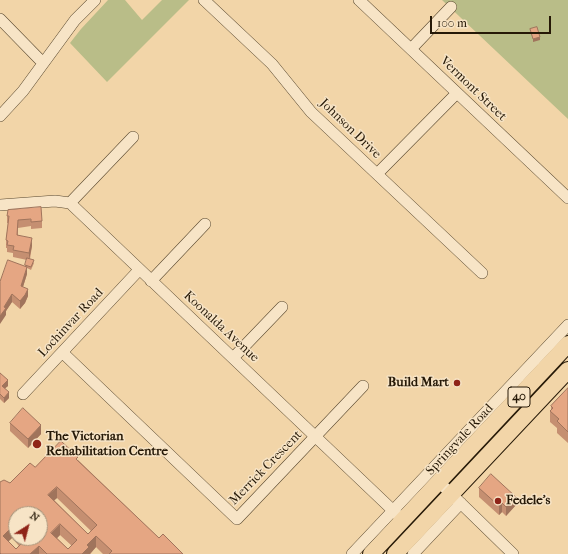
<!DOCTYPE html>
<style>
body{margin:0}
#map{position:relative;width:568px;height:554px;overflow:hidden;background:#f2d5a8;font-family:"IM FELL French Canon",serif}
canvas{display:block}
.north{position:absolute;left:8px;top:506px;width:40px;height:40px;box-sizing:border-box;background:#f7e4c6;border:1px solid #a3937a;border-radius:50%;rotate:36deg;font-size:11px;font-weight:700;line-height:16px;text-align:center;color:#261907}
.north::after{content:'';display:block;margin:auto;width:14px;height:18px;background:#8f2418;clip-path:polygon(50% 0,100% 100%,50% 72%,0 100%)}
.scale{position:absolute;left:430px;top:16px;width:121px;height:18px;box-sizing:border-box;border:2px solid #261907;border-top:0;padding-left:5px;font-size:12px;line-height:14px;white-space:nowrap;color:#261907;-webkit-text-stroke:3px #f7e4c6;paint-order:stroke}
</style>
<div id="map">
<canvas width="568" height="554"></canvas>
<div class="north">N</div>
<div class="scale">100 m</div>
</div>
<script>
const g = document.querySelector('canvas').getContext('2d');
g.lineJoin = 'round';
function paint(path, color) { g.fillStyle = color; g.fill(path, 'evenodd'); }
function trace(path, color, width, dash) { g.strokeStyle = color; g.lineWidth = width; g.lineCap = dash ? 'butt' : 'round'; g.setLineDash(dash || []); g.stroke(path); }
function write(font, color, halo, rows, align = 'center') {
  g.font = font + ' "IM FELL French Canon",serif'; g.lineWidth = 3; g.setLineDash([]); g.textBaseline = 'middle'; g.strokeStyle = halo; g.fillStyle = color; for (const [text, x, y, turn = 0] of rows) {
    g.save(); g.translate(x, y); g.rotate((+turn || 0) * Math.PI / 180); g.textAlign = isNaN(turn) ? turn : align; if (halo) g.strokeText(text, 0, 0); g.fillText(text, 0, 0); g.restore();
  }
}
paint(new Path2D(`
 M108,0H125L142,20L162,0H189L107,82L70,43L81,29Z
 M442,0H568V119Z`), '#b9bd88');
const minor = new Path2D(`
 M204,0L272,64L311,112L482,273
 M359,0L568,198
 M0,19L43,63
 M411,49L451,7
 M0,116L23,91L75,20L95,0
 M377,174L457,93
 M70,203L133,137
 M0,205L55,201L70,203L403,520
 M151,281L205,224
 M63,353L237,519L363,386
 M233,358L282,307
 M23,394L139,270
 M439,482L513,554
 M352,554L568,325
 M413,554L461,503`);
const highway = new Path2D(`
 M371,554L568,344
 M395,554L568,370`);
trace(minor, '#59482f', 12);
trace(highway, '#261907', 18);
trace(minor, '#f7e4c6', 11);
trace(highway, '#f2d5a8', 16);
paint(new Path2D(`
 M7,216L42,221V228L31,229V226L18,228V235L32,246L30,259L34,263L31,270L27,268V274L23,287L28,296L25,303L20,309L12,302L6,311V315L0,282L25,266L27,260L13,257V253L7,252V248H6V240L8,223H7Z
 M0,373L8,386L5,388L9,398L4,403L0,399Z
 M568,388V443L557,433V428L550,422V411L551,410V406Z
 M10,423L41,434L28,448L10,431Z
 M78,460L159,538L183,554H103L96,547L90,554H0V482L10,483L35,467ZM57,498L91,531L88,534L54,500ZM16,514L40,538H16ZM60,535L72,546L68,549L57,538ZM12,538L19,546L16,549L8,541Z
 M479,488L516,505L506,516L502,512L499,515L479,497Z`), '#c58f71');
paint(new Path2D(`
 M540,37V40L533,42V39Z
 M32,238V246L29,260V253Z
 M27,267V274L21,293V286Z
 M28,289V296L25,303L20,309V301Z
 M12,294V302L6,311V315L0,324V316L4,307Z
 M8,380V386L2,391V386Z
 M9,392V398L4,403V398Z
 M41,425V434L28,448V439Z
 M57,487V498L48,506V495Z
 M516,497V505L506,516V507Z
 M502,503V512L499,515V506Z
 M60,524V535L51,544V533Z
 M12,527V538L3,547V536Z
 M96,536V547L90,554H82L87,545Z
 M39,546V554H30Z`), '#a0745c');
const building = new Path2D(`
 M537,27L540,37L533,39L530,29Z
 M41,207L42,221L31,222V219L18,220L17,235L32,238L29,253L13,250L14,246L7,245L8,241L6,240L9,216H7L8,210Z
 M27,258L34,260L31,267L25,265Z
 M8,260L27,267L21,286L28,289L25,295L20,301L12,294L4,307L6,308L0,316V282Z
 M0,373L8,380L2,386L9,392L4,398L0,394Z
 M568,388V432L557,421L559,419L550,411L553,408L551,406Z
 M23,408L41,425L28,439L10,423Z
 M61,441L78,457L76,459L159,538L163,534L183,554H109L112,551L96,536L87,545L89,547L82,554H47L39,546L30,554H1L0,553V482L4,480L10,483L30,463L35,467ZM57,487L97,525L88,534L48,495ZM16,514H40V538H23L25,540L16,549L3,536L12,527L16,531ZM60,524L77,540L68,549L51,533Z
 M491,474L516,497L506,507L502,503L499,506L479,488Z`);
paint(building, '#e5a683');
trace(building, '#a0745c', 1);
for (const [x, y, r, color] of [
 [457,383,4,"#8f2418"],
 [37,444,5,"#8f2418"],
 [498,501,4,"#8f2418"]
]) { const dot = new Path2D(); dot.arc(x, y, r, 0, 2 * Math.PI); g.fillStyle = color; g.fill(dot); trace(dot, '#f7e4c6', 1.5); }
for (const [x, y, w] of [
 [519,397,22]
]) { const box = new Path2D(); box.roundRect(x - w / 2, y - 10, w, 20, 3); g.fillStyle = '#f7e4c6'; g.fill(box); trace(box, '#261907', 1); }
write('bold 12px', '#261907', null, [
 ["40",519,397]
]);
write('13px', '#261907', '#f7e4c6', [
 ["Vermont Street",473,89,44],
 ["Johnson Drive",350,129,44],
 ["Lochinvar Road",71,323,-47],
 ["Koonalda Avenue",221,327,43],
 ["Springvale Road",460,440,-47],
 ["Merrick Crescent",266,468,-46]
]);
write('bold 13px', '#261907', '#f7e4c6', [
 ["Build Mart",449,383,"right"],
 ["The Victorian",46,437],
 ["Rehabilitation Centre",46,452],
 ["Fedele's",506,501]
], 'left');
</script>
